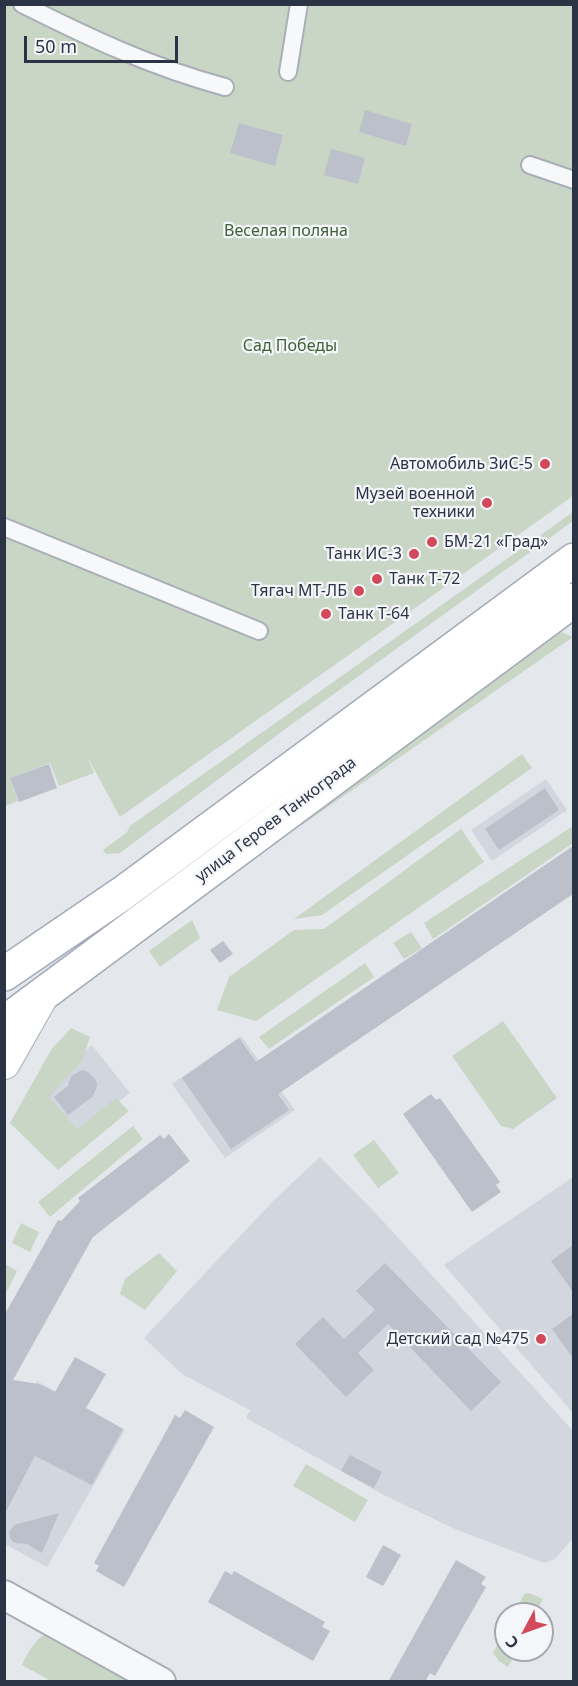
<!DOCTYPE html>
<meta charset="utf-8">
<style>
body{margin:0}
#map{position:relative;width:578px;height:1686px;overflow:hidden;background:#e4e7ec;font-family:"Noto Sans",sans-serif}
canvas{display:block}
.frame{position:absolute;inset:0;border:6px solid #2b3445;pointer-events:none}
.north{position:absolute;left:494px;top:1602px;width:60px;height:60px;box-sizing:border-box;background:#f4f6f9;border:2px solid #a4a8b1;border-radius:50%;rotate:229deg;font-size:16px;font-weight:700;line-height:24px;text-align:center;color:#2b3445}
.north::after{content:'';display:block;margin:auto;width:21px;height:27px;background:#d1495b;clip-path:polygon(50% 0,100% 100%,50% 72%,0 100%)}
.scale{position:absolute;left:24px;top:36px;width:154px;height:27px;box-sizing:border-box;border:3px solid #2b3445;border-top:0;padding-left:8px;font-size:18px;line-height:21px;white-space:nowrap;color:#2b3445;-webkit-text-stroke:4px #f4f6f9;paint-order:stroke}
</style>
<div id="map">
<canvas width="578" height="1686"></canvas>
<div class="frame"></div>
<div class="north">С</div>
<div class="scale">50 m</div>
</div>
<script>
const g = document.querySelector('canvas').getContext('2d');
g.lineJoin = 'round';
function paint(path, color) { g.fillStyle = color; g.fill(path, 'evenodd'); }
function trace(path, color, width, dash) { g.strokeStyle = color; g.lineWidth = width; g.lineCap = dash ? 'butt' : 'round'; g.setLineDash(dash || []); g.stroke(path); }
function write(font, color, halo, rows, align = 'center') {
  g.font = font + ' "Noto Sans",sans-serif'; g.lineWidth = 4.5; g.setLineDash([]); g.textBaseline = 'middle'; g.strokeStyle = halo; g.fillStyle = color; for (const [text, x, y, turn = 0] of rows) {
    g.save(); g.translate(x, y); g.rotate((+turn || 0) * Math.PI / 180); g.textAlign = isNaN(turn) ? turn : align; if (halo) g.strokeText(text, 0, 0); g.fillText(text, 0, 0); g.restore();
  }
}
paint(new Path2D(`
 M546,779L567,810L492,861L471,830Z
 M241,1036L295,1110L225,1158L172,1084Z
 M92,1045L130,1093L72,1139L37,1095Z
 M320,1157L382,1220L573,1431V1538L555,1559L544,1563L455,1529L382,1494L246,1418L250,1410L182,1374L144,1338L275,1199Z
 M573,1177V1413L444,1265Z
 M37,1381L125,1430L47,1567L5,1544L4,1393L25,1403Z`), '#d2d6de');
paint(new Path2D(`
 M5,5H573V496L120,817L88,758L94,773L59,786L50,763L10,778L18,801L5,806Z
 M573,512V521L284,730L120,853L106,854L103,850L127,832L130,826Z
 M561,632L573,637L302,825L299,824L545,642Z
 M522,754L532,768L322,915L294,919Z
 M573,826V843L433,939L424,923Z
 M461,829L484,862L256,1021L217,1010L229,977L294,930L324,929Z
 M192,920L200,938L160,967L149,951Z
 M411,932L422,948L404,959L393,943Z
 M365,963L374,977L269,1049L259,1037Z
 M503,1021L557,1098L513,1129L501,1126L452,1056Z
 M71,1028L90,1037L82,1061L49,1097L77,1129L116,1098L129,1111L58,1170L10,1123L51,1050Z
 M133,1126L143,1139L50,1217L38,1202Z
 M374,1140L399,1173L378,1188L353,1155Z
 M21,1223L39,1232L30,1252L12,1243Z
 M159,1253L177,1271L145,1310L120,1294L125,1279Z
 M5,1264L17,1271L5,1295Z
 M306,1464L368,1500L355,1522L293,1486Z
 M529,1593L543,1599L535,1614H514L524,1594Z
 M506,1629V1650H517L508,1667L499,1661L493,1653Z
 M44,1635H50L133,1681H51L22,1665C27,1654 33,1642 44,1635Z`), '#c9d6c5');
paint(new Path2D(`
 M365,110L412,124L406,146L359,132Z
 M239,123L283,135L275,166L230,153Z
 M331,149L365,158L358,184L324,175Z
 M49,764L57,788L19,802L10,778Z
 M545,788L559,810L499,850L485,829Z
 M573,846V894L278,1094L289,1110L231,1149L182,1078L239,1038L256,1062Z
 M223,941L233,954L220,963L210,950Z
 M82,1070L88,1072L95,1079L97,1084L96,1090L92,1097L68,1115L54,1097L68,1086L71,1076Z
 M431,1094L436,1100L440,1098L500,1182L496,1185L501,1192L472,1212L403,1114Z
 M169,1134L190,1161L93,1237L13,1380L39,1384L55,1392L75,1357L106,1374L86,1408L123,1429L92,1485L35,1456L4,1515L5,1314L58,1220L61,1221L80,1201L78,1198L160,1135L164,1139Z
 M573,1245V1292L551,1261Z
 M385,1263L501,1382L471,1411L388,1324L358,1353L374,1370L346,1397L295,1344L323,1317L344,1339L375,1310L356,1291Z
 M573,1314V1358L552,1329Z
 M185,1410L214,1427L124,1587L96,1571L99,1566L94,1563L175,1415L180,1418Z
 M350,1455L382,1472L374,1488L341,1471Z
 M59,1513L42,1553L27,1544L14,1543L10,1538L9,1532L14,1525Z
 M383,1545L401,1555L383,1586L366,1577Z
 M456,1560L486,1577L481,1584L486,1587L435,1676L430,1673L425,1682H388Z
 M225,1571L232,1575L234,1571L325,1622L322,1627L330,1631L313,1661L208,1602Z`), '#bbc0ca');
const pedestrian = new Path2D(`
 M22,4C90,38 151,67 225,87
 M288,72L299,4
 M530,165L574,180
 M4,527L259,631`);
const tertiary = new Path2D(`
 M4,1595L161,1682`);
const secondary = new Path2D(`
 M4,1063L42,996`);
const primary = new Path2D(`
 M4,974L123,893L574,560
 M4,1023L574,600`);
trace(pedestrian, '#a9aeb7', 20);
trace(tertiary, '#a9aeb7', 32);
trace(secondary, '#a9aeb7', 34);
trace(primary, '#a3abb8', 36);
trace(pedestrian, '#f7f8fa', 16);
trace(tertiary, '#f7f8fa', 28);
trace(secondary, '#fff', 32);
trace(primary, '#fff', 33);
for (const [x, y, r, color] of [
 [545,464,6,"#d1495b"],
 [487,503,6,"#d1495b"],
 [432,542,6,"#d1495b"],
 [414,554,6,"#d1495b"],
 [377,579,6,"#d1495b"],
 [359,591,6,"#d1495b"],
 [326,614,6,"#d1495b"],
 [541,1339,6,"#d1495b"]
]) { const dot = new Path2D(); dot.arc(x, y, r, 0, 2 * Math.PI); g.fillStyle = color; g.fill(dot); trace(dot, '#f4f6f9', 2); }
write('16px', '#3f6138', '#f4f6f9', [
 ["Веселая поляна",286,231],
 ["Сад Победы",290,346]
]);
write('16px', '#2b3445', '#f4f6f9', [
 ["Автомобиль ЗиС-5",533,464],
 ["Музей военной",475,494],
 ["техники",475,512],
 ["БМ-21 «Град»",444,542,"left"],
 ["Танк ИС-3",402,554],
 ["Танк Т-72",389,579,"left"],
 ["Тягач МТ-ЛБ",347,591],
 ["Танк Т-64",338,614,"left"],
 ["Детский сад №475",529,1339]
], 'right');
write('16px', '#2b3445', '#f4f6f9', [
 ["улица Героев Танкограда",276,820,-37]
]);
</script>
